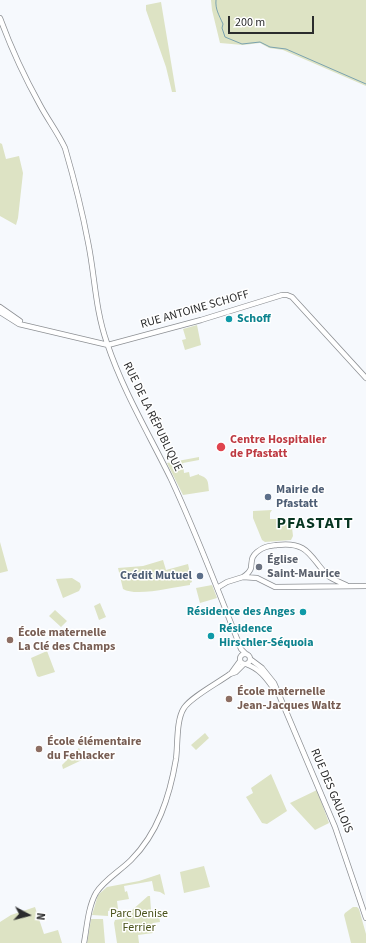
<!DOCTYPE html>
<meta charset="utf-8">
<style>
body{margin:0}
#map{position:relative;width:366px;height:943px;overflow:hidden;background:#f6f9fd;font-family:"Source Sans 3",sans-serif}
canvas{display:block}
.north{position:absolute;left:8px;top:895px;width:40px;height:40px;-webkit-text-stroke:3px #fff;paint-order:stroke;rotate:97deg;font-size:11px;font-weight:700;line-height:16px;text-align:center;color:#2b2c2d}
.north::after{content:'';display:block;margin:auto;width:14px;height:18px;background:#2b2c2d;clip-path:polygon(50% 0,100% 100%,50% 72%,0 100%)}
.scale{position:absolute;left:228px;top:16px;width:86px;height:18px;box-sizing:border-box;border:2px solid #2b2c2d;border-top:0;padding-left:5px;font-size:12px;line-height:14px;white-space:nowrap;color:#2b2c2d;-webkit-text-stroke:3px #fff;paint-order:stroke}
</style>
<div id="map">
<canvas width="366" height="943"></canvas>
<div class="north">N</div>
<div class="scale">200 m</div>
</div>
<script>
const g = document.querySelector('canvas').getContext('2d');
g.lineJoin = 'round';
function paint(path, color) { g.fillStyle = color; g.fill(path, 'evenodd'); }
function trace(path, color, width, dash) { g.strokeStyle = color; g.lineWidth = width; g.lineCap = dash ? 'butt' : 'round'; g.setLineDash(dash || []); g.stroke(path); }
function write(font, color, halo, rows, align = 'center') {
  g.font = font + ' "Source Sans 3",sans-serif'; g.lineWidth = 3; g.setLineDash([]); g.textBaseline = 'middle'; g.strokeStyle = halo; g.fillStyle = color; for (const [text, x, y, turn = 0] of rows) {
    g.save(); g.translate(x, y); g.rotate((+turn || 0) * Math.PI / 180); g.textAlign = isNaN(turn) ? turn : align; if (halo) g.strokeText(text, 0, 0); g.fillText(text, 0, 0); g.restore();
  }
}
paint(new Path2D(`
 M211,0H366V86L283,50L269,48L260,43L243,45L220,43L212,10Z
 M161,2L176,92H172L166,67L146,10V5Z
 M0,143L2,144L6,159L19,156L23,173L18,218L16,225L0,216Z
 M197,325L201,345L185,350L182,340L186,339L183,329Z
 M199,457V460L183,463L184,473L189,472L190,477L199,474V475C209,478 208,482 209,491L183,495L167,463Z
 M272,510L270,513V519H291L293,536L291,540L265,542L262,540L253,518V511Z
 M0,542L8,571L0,573Z
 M163,560L166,570L188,564L192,582L190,583V585C174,587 136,597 123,589L118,568L143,566Z
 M72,578L80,583L81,587L79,591L63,598L56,579Z
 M212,585L217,598L200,603L196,588Z
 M100,603L106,617L99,620L94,606Z
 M55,610L67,621L61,627L49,616Z
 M47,651L55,672L39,677L37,676L31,658Z
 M205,733L209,738L196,750L191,745Z
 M79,748L84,759L63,769L62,765Z
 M271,774L287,811L267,824L262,823L246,797L253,793L251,788Z
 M317,790L329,823L315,830L290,803Z
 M204,866L210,887L184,893L180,872Z
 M160,874L165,895L160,892L154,891L152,881L124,886L125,892L127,891L129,899L117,901L118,909L108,911V916L92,915L98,895L107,887L139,881Z
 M148,896H150L151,910H158L160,922L153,923V933L138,935L139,943H117L114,923L115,920L122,919Z
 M35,907L44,934L58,930L62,943H0V922L11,915Z
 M353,907H357L359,909L366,934V943H351L344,915L345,913Z
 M91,919H103L105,943H87Z`), '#dde3c4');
trace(new Path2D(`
 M216,0C215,9 219,15 223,24L222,28L225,37L242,44L260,42L270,47L286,49L366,84`), '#7aa2af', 1);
const secondary = new Path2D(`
 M0,18C11,48 25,78 40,105C48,120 58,133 65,148C74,179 82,210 88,242C95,276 95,309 107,343C123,391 149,434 171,479C197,535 219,592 241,649L246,654
 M0,307L20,321
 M0,312L19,324L108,345L201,320L282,295H287L292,297L366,378
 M243,577C246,575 250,572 251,568C252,560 251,557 257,552C264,546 270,546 277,545C308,541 310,557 327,575C333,580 340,582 346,585
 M217,588L227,582L243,577L257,578L275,587L366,586
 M240 659a5 5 0 1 1 10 0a5 5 0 1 1-10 0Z
 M250,659L262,668L274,683L335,827L366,918
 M246,664C260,669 266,678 274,689
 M232,672L240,661
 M84,943C87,927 88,907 96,893C104,880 120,871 131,860C144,847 154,831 161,814C168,797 173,777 176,759C178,744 176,720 184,708C191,697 218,683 230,674L236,672L244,664`);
trace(secondary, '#8d9094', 6);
trace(secondary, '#fff', 4.5);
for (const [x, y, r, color] of [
 [229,319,4,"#0f9aa8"],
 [221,447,5,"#e0444e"],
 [268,497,4,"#5c6f8a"],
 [259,567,4,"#6b7280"],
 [200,576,4,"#5c6f8a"],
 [303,612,4,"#0f9aa8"],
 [211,636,4,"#0f9aa8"],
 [10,640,4,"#8d6e63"],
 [229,699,4,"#8d6e63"],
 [39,749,4,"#8d6e63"]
]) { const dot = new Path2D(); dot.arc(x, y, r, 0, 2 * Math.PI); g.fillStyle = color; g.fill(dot); trace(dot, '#fff', 1.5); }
write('12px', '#2b2c2d', '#fff', [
 ["RUE ANTOINE SCHOFF",195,310,-16],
 ["RUE DE LA RÉPUBLIQUE",152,417,64],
 ["RUE DES GAULOIS",331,791,67]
]);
write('bold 12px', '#0d838f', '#fff', [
 ["Schoff",237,319],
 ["Résidence des Anges",295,612,"right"],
 ["Résidence",219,629],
 ["Hirschler-Séquoia",219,643]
], 'left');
write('bold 12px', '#be3a42', '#fff', [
 ["Centre Hospitalier",230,440],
 ["de Pfastatt",230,454]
], 'left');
write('bold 12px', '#4e5e75', '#fff', [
 ["Mairie de",276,490],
 ["Pfastatt",276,504],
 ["Crédit Mutuel",192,576,"right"]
], 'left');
write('bold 12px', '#5b616d', '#fff', [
 ["Église",267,560],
 ["Saint-Maurice",267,574]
], 'left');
write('bold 12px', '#785e54', '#fff', [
 ["École maternelle",18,633],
 ["La Clé des Champs",18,647],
 ["École maternelle",237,692],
 ["Jean-Jacques Waltz",237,706],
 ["École élémentaire",47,742],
 ["du Fehlacker",47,756]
], 'left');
write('12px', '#4a521b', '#fff', [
 ["Parc Denise",139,914],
 ["Ferrier",139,928]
]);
g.letterSpacing = '1px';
write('bold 16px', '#083622', '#fff', [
 ["PFASTATT",315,524]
]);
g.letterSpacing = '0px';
</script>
